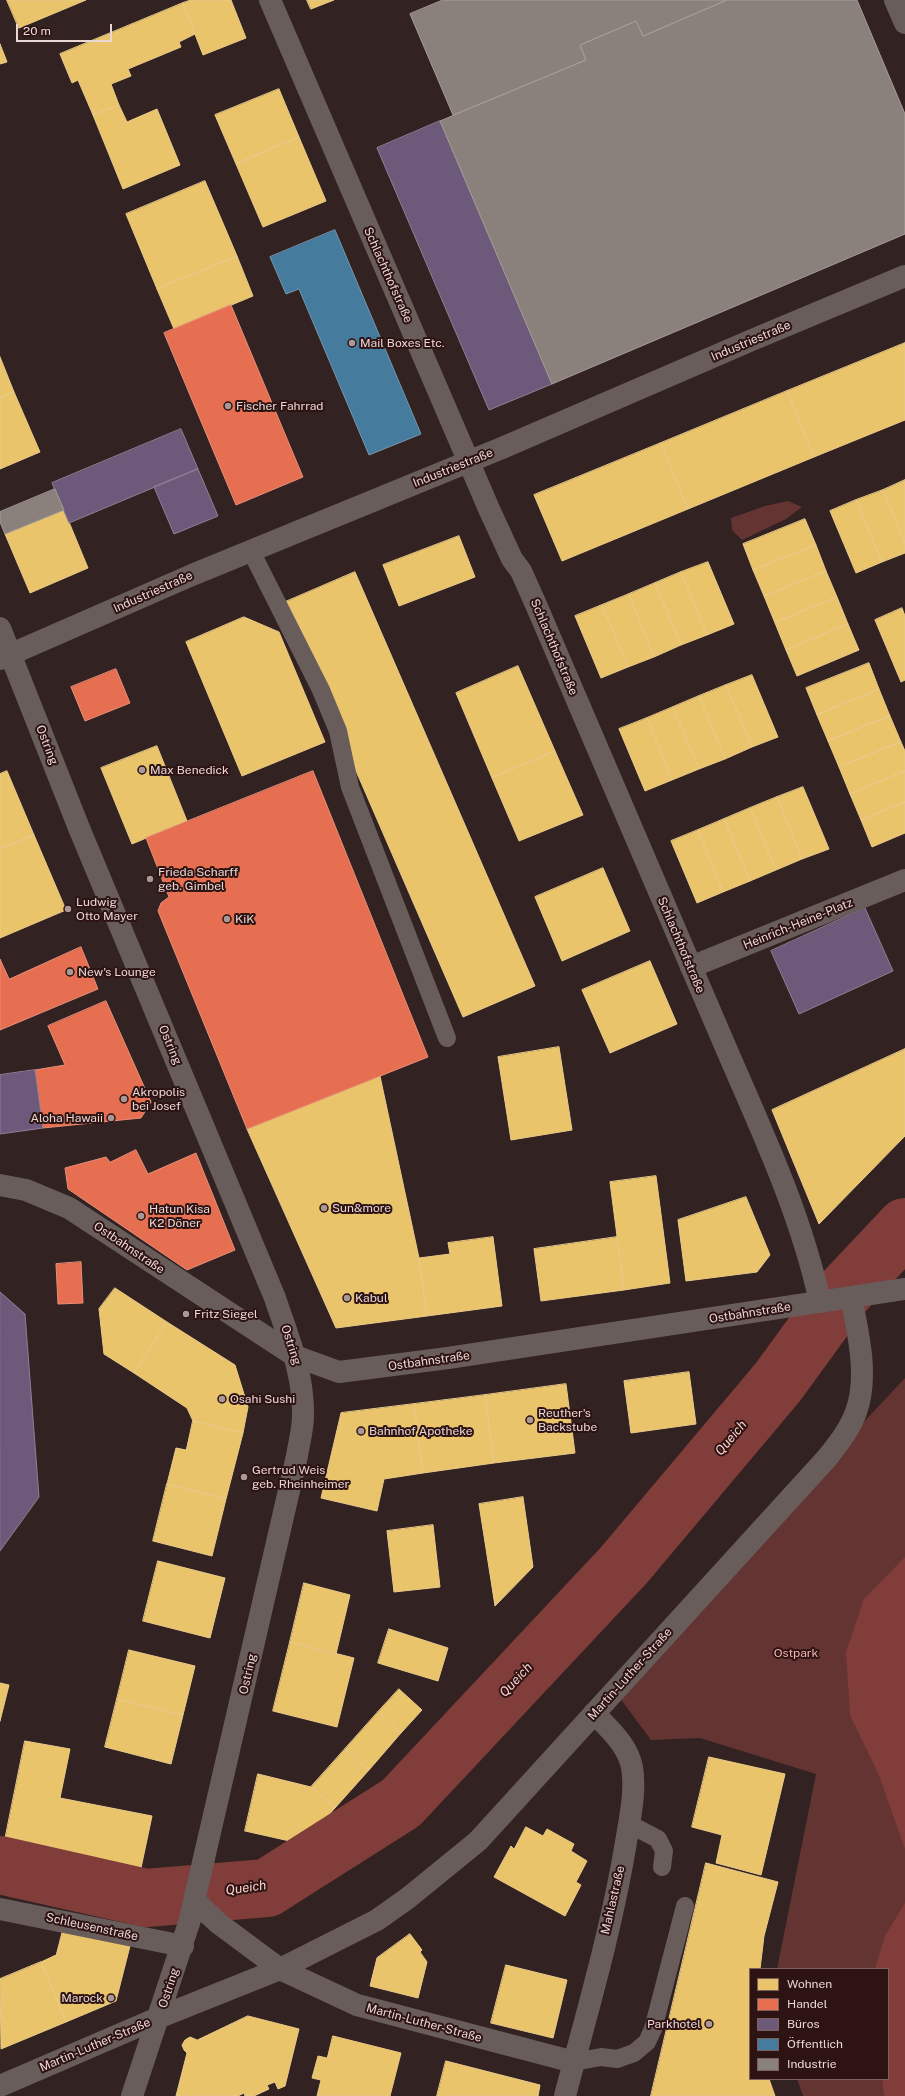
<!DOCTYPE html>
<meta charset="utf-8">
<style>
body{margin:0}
#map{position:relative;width:905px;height:2096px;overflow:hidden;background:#322221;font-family:"Public Sans",sans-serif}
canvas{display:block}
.legend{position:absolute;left:749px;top:1968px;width:140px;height:112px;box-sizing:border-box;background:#2d1312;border:1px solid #796160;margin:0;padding:5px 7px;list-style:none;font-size:12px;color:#ead7d5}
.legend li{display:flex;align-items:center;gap:8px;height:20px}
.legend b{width:20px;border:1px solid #796160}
.scale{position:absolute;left:16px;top:24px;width:96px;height:18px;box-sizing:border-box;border:2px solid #ead7d5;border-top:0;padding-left:5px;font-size:12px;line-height:14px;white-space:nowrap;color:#ead7d5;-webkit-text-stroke:3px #2d1312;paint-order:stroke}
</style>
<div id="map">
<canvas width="905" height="2096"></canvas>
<ul class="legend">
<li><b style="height:11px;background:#e9c46a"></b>Wohnen</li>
<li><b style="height:11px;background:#e76f51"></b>Handel</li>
<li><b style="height:11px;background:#6d597a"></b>Büros</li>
<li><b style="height:11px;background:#457b9d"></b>Öffentlich</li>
<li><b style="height:11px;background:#8a817c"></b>Industrie</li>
</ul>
<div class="scale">20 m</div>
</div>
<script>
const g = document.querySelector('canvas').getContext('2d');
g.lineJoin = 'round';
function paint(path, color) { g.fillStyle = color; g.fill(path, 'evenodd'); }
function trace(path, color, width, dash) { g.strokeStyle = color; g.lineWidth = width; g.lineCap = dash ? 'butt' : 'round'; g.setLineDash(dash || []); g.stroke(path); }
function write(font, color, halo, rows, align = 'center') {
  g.font = font + ' "Public Sans",sans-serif'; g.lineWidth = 4; g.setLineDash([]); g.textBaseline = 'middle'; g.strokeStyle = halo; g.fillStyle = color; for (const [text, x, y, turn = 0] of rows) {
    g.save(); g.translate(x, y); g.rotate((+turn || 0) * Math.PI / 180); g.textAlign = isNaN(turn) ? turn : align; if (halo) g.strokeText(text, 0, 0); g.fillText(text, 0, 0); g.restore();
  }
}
paint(new Path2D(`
 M788,501L802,507L786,519L742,540L732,530L731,518L765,506Z
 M905,1378V2096H803L797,2079H888V1969H777L816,1774L700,1738L651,1740L613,1689Z`), '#633432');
paint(new Path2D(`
 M905,1557V1849L878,1773L850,1715L846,1652L864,1599Z
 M905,1903V2096H884L882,2079H888V1969H875L885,1936Z`), '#803d3a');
const homes = new Path2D(`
 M7,0H86L19,28Z
 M191,0H231L246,38L203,55L183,3Z
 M307,0H334L311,9Z
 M183,3L195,34L179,42L181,47L128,69L131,76L111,84L119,105L93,115L78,80L72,83L60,54Z
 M0,44L7,62L0,64Z
 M279,89L299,137L236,164L215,115Z
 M119,105L127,122L157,109L180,165L123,189L93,115Z
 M299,137L326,201L263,227L236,164Z
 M205,181L237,256L157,289L126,214Z
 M237,256L253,296L174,329L157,289Z
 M905,343V420L814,457L787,391Z
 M0,357L14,392L0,398Z
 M787,391L814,457L688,509L661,443Z
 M14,392L40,452L0,469V398Z
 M661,443L688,509L562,561L534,495Z
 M905,480V543L883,490Z
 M883,490L905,543V553L882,562L856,500Z
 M856,500L882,562L856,573L830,511Z
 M64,510L88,568L30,593L5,534Z
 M805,519L816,545L753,570L743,544Z
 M459,536L475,577L399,606L383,565Z
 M816,545L826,571L764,596L753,570Z
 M708,562L734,624L707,635L681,572Z
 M826,571L837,597L775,623L764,596Z
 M355,572L535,986L463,1017L283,603Z
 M681,572L707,635L681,645L655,583Z
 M655,583L681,645L654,657L629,594Z
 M629,594L654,657L628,667L602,605Z
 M837,597L848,624L786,650L775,623Z
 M602,605L628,667L601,678L575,616Z
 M902,608L905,616V680L901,682L875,620Z
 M244,617L279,632L325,742L242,776L186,642Z
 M848,624L859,650L797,676L786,650Z
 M869,663L879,689L817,715L806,688Z
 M518,666L555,751L492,778L456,693Z
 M752,675L778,737L752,747L726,685Z
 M726,685L752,747L725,759L699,696Z
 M879,689L890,716L828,741L817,715Z
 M699,696L725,759L699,769L673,707Z
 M673,707L699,769L672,780L647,718Z
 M890,716L901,742L839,767L828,741Z
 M647,718L672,780L645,791L619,729Z
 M901,742L905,751V771L850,794L839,767Z
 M157,746L187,821L132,844L101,768Z
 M555,751L583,815L519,841L492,778Z
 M7,771L34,835L0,849V774Z
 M905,771V802L861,820L850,794Z
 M803,787L829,849L802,859L777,797Z
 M777,797L802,859L776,870L750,808Z
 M905,802V833L872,847L861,820Z
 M750,808L776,870L750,881L724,819Z
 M724,819L750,881L723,892L698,830Z
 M698,830L723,892L697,903L671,841Z
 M34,835L66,910L0,938V849Z
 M603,868L630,931L562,961L535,897Z
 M650,961L677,1024L610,1053L582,990Z
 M559,1047L572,1130L511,1140L498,1057Z
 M905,1049V1136L819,1224L772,1110Z
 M380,1076L419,1258L427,1316L336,1328L247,1129Z
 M656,1176L670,1283L624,1290L610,1182Z
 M746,1197L770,1255L757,1272L686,1281L678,1220Z
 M493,1237L502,1306L427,1316L419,1258L450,1254L448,1243Z
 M617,1237L624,1290L541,1301L534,1249Z
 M115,1288L167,1322L134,1373L104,1354L99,1309Z
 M167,1322L235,1365L248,1407L243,1433L193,1421L187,1408L134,1373Z
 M689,1372L696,1424L631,1433L624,1381Z
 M566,1384L575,1453L494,1463L485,1395Z
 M485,1395L494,1463L423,1473L414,1404Z
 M414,1404L423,1473L384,1479L377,1511L321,1498L341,1413Z
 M193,1421L243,1433L226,1499L167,1484L176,1448L186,1450Z
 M167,1484L226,1499L212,1556L153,1541Z
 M523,1497L533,1567L495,1606L479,1504Z
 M433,1525L440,1587L394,1592L387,1531Z
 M158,1561L225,1578L210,1638L143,1621Z
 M304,1583L350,1595L336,1654L290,1642Z
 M389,1629L448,1648L438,1681L378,1663Z
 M290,1642L354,1658L337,1727L273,1711Z
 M129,1650L195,1666L183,1715L117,1699Z
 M0,1683L9,1685L0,1721Z
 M399,1689L422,1710L401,1733L378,1712Z
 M117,1699L183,1715L171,1764L105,1747Z
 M378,1712L401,1733L369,1770L345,1749Z
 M25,1741L70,1749L60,1798L152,1816L141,1868L5,1840Z
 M345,1749L369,1770L335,1808L311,1787Z
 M709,1757L785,1774L761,1875L716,1863L722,1835L692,1827Z
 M258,1774L311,1787L335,1808L303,1844L245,1831Z
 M526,1827L543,1836L547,1829L574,1844L571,1851L587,1861L576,1882L581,1885L565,1916L494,1877L511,1846L514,1849Z
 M706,1863L778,1882L764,1936L760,1969H750V2079H769L775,2096H651Z
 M63,1930L130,1946L116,2001L66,2022L41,1962L56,1955Z
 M410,1934L422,1950L420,1952L427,1962L418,1998L370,1986L377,1958Z
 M41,1962L66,2022L1,2049L0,1979Z
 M506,1965L567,1980L553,2038L491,2023Z
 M248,2016L299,2029L285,2086L278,2089L275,2082L267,2085L269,2089L254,2096H245L244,2093L238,2096H176L187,2053L184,2050L182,2045L185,2040L190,2037L197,2040Z
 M333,2036L401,2053L390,2096H317L321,2080L312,2078L318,2056L327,2058Z
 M446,2061L540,2085L538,2096H437Z`);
paint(homes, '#e9c46a');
trace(homes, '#e9ca8a', 1);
const shops = new Path2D(`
 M231,305L303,477L236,505L164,333Z
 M116,669L130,703L85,721L71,687Z
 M313,771L428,1057L247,1129L158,911L161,903L169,897L146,838Z
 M81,947L98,989L0,1030V959L9,979Z
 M106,1001L151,1102L141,1118L43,1128L35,1070L65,1065L48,1026Z
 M136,1150L148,1174L196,1153L235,1250L187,1270L68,1189L65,1168L106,1157L110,1162Z
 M81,1262L83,1303L58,1304L56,1264Z`);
paint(shops, '#e76f51');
trace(shops, '#e88e79', 1);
const offices = new Path2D(`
 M440,121L552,384L489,410L377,148Z
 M181,429L198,469L69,523L52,483Z
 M198,469L218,516L174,534L154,487Z
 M865,908L893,971L799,1014L771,951Z
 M35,1070L43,1128L0,1134V1075Z
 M0,1292L25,1314L39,1497L0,1551Z`);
paint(offices, '#6d597a');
trace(offices, '#927f95', 1);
const public = new Path2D(`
 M335,230L421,434L369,455L299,289L286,294L270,257Z`);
paint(public, '#457b9d');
trace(public, '#7697ae', 1);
const industry = new Path2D(`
 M443,0H727L643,36L636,21L580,45L586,60L453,115L410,14Z
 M727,0H857L905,114V234L552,384L440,121L586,60L580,45L636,21L643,36Z
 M55,489L64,510L5,534L0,522V512Z`);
paint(industry, '#8a817c');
trace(industry, '#a79b97', 1);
trace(new Path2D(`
 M0,1865L146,1898L267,1888L401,1803L624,1565L778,1382L842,1294L905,1227`), '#803d3a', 58);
trace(new Path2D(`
 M251,551L321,690L338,731L350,787L447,1038
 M629,1824L658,1839L664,1851L662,1867
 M574,2062L601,2057L617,2059L634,2053L647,2042L653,2029L685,1906`), '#695d5c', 18);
trace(new Path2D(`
 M270,0L489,509L512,559L521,571L537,607C597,750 659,892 720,1034C757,1121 800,1209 820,1302
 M895,0L905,23
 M0,628L79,828L275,1298C288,1337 304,1374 303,1416C303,1429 299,1443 297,1456L189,1923L132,2096
 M0,659L192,575L502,448L752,340L905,276
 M691,967L905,880
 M0,1185L26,1190L69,1208L295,1356L339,1372L448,1358L905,1289
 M195,1901L218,1923L280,1969L357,2005L574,2062
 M0,1909L183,1946
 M0,2086L160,2017L280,1969L377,1920L408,1898L478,1841L827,1458C838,1444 850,1429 856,1412C869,1376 858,1333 851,1297
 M565,2096C587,2012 612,1928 626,1842C630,1818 636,1791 632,1767C627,1744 609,1729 594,1713`), '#695d5c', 22);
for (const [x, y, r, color] of [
 [352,343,4,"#aa9896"],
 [228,406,4,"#aa9896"],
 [142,770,4,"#aa9896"],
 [150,879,4,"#aa9896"],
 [68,909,4,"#aa9896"],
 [227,919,4,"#aa9896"],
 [70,972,4,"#aa9896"],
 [124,1099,4,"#aa9896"],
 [111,1118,4,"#aa9896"],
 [324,1208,4,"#aa9896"],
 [141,1216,4,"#aa9896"],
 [347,1298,4,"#aa9896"],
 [186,1314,4,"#aa9896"],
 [222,1399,4,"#aa9896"],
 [530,1420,4,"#aa9896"],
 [361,1431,4,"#aa9896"],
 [244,1477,4,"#aa9896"],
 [111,1998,4,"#aa9896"],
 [709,2024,4,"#aa9896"]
]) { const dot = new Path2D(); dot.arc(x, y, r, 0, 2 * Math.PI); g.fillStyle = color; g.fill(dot); trace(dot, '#2d1312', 1.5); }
write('12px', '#ead7d5', '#2d1312', [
 ["Schlachthofstraße",388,275,66],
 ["Industriestraße",751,341,-23],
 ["Industriestraße",453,468,-22],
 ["Industriestraße",153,592,-24],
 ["Schlachthofstraße",554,647,67],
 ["Ostring",47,745,69],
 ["Heinrich-Heine-Platz",798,924,-22],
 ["Schlachthofstraße",681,945,67],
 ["Ostring",170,1045,67],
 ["Ostbahnstraße",129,1248,34],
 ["Ostbahnstraße",750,1313,-9],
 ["Ostring",291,1345,72],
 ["Ostbahnstraße",429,1361,-8],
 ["Ostring",248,1674,-77],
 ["Martin-Luther-Straße",630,1674,-48],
 ["Mahlastraße",613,1900,-77],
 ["Schleusenstraße",92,1927,12],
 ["Ostring",169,1988,-72],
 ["Martin-Luther-Straße",424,2023,15],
 ["Martin-Luther-Straße",95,2045,-23]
]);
write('12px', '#ead7d5', '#2d1312', [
 ["Mail Boxes Etc.",360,343],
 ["Fischer Fahrrad",236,406],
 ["Max Benedick",150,770],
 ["Frieda Scharff",158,872],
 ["geb. Gimbel",158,886],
 ["Ludwig",76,902],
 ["Otto Mayer",76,916],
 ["KiK",235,919],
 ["New's Lounge",78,972],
 ["Akropolis",132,1092],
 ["bei Josef",132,1106],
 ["Aloha Hawaii",103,1118,"right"],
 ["Sun&more",332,1208],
 ["Hatun Kisa",149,1209],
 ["K2 Döner",149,1223],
 ["Kabul",355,1298],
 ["Fritz Siegel",194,1314],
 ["Osahi Sushi",230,1399],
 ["Reuther's",538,1413],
 ["Backstube",538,1427],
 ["Bahnhof Apotheke",369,1431],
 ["Gertrud Weis",252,1470],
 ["geb. Rheinheimer",252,1484],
 ["Marock",103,1998,"right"],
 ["Parkhotel",701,2024,"right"]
], 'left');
write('12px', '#f4b2ad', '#2d1312', [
 ["Ostpark",796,1653]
]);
write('italic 13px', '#fed1cd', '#2d1312', [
 ["Queich",731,1438,-50],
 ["Queich",516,1680,-47],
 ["Queich",246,1888,-8]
]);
</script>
